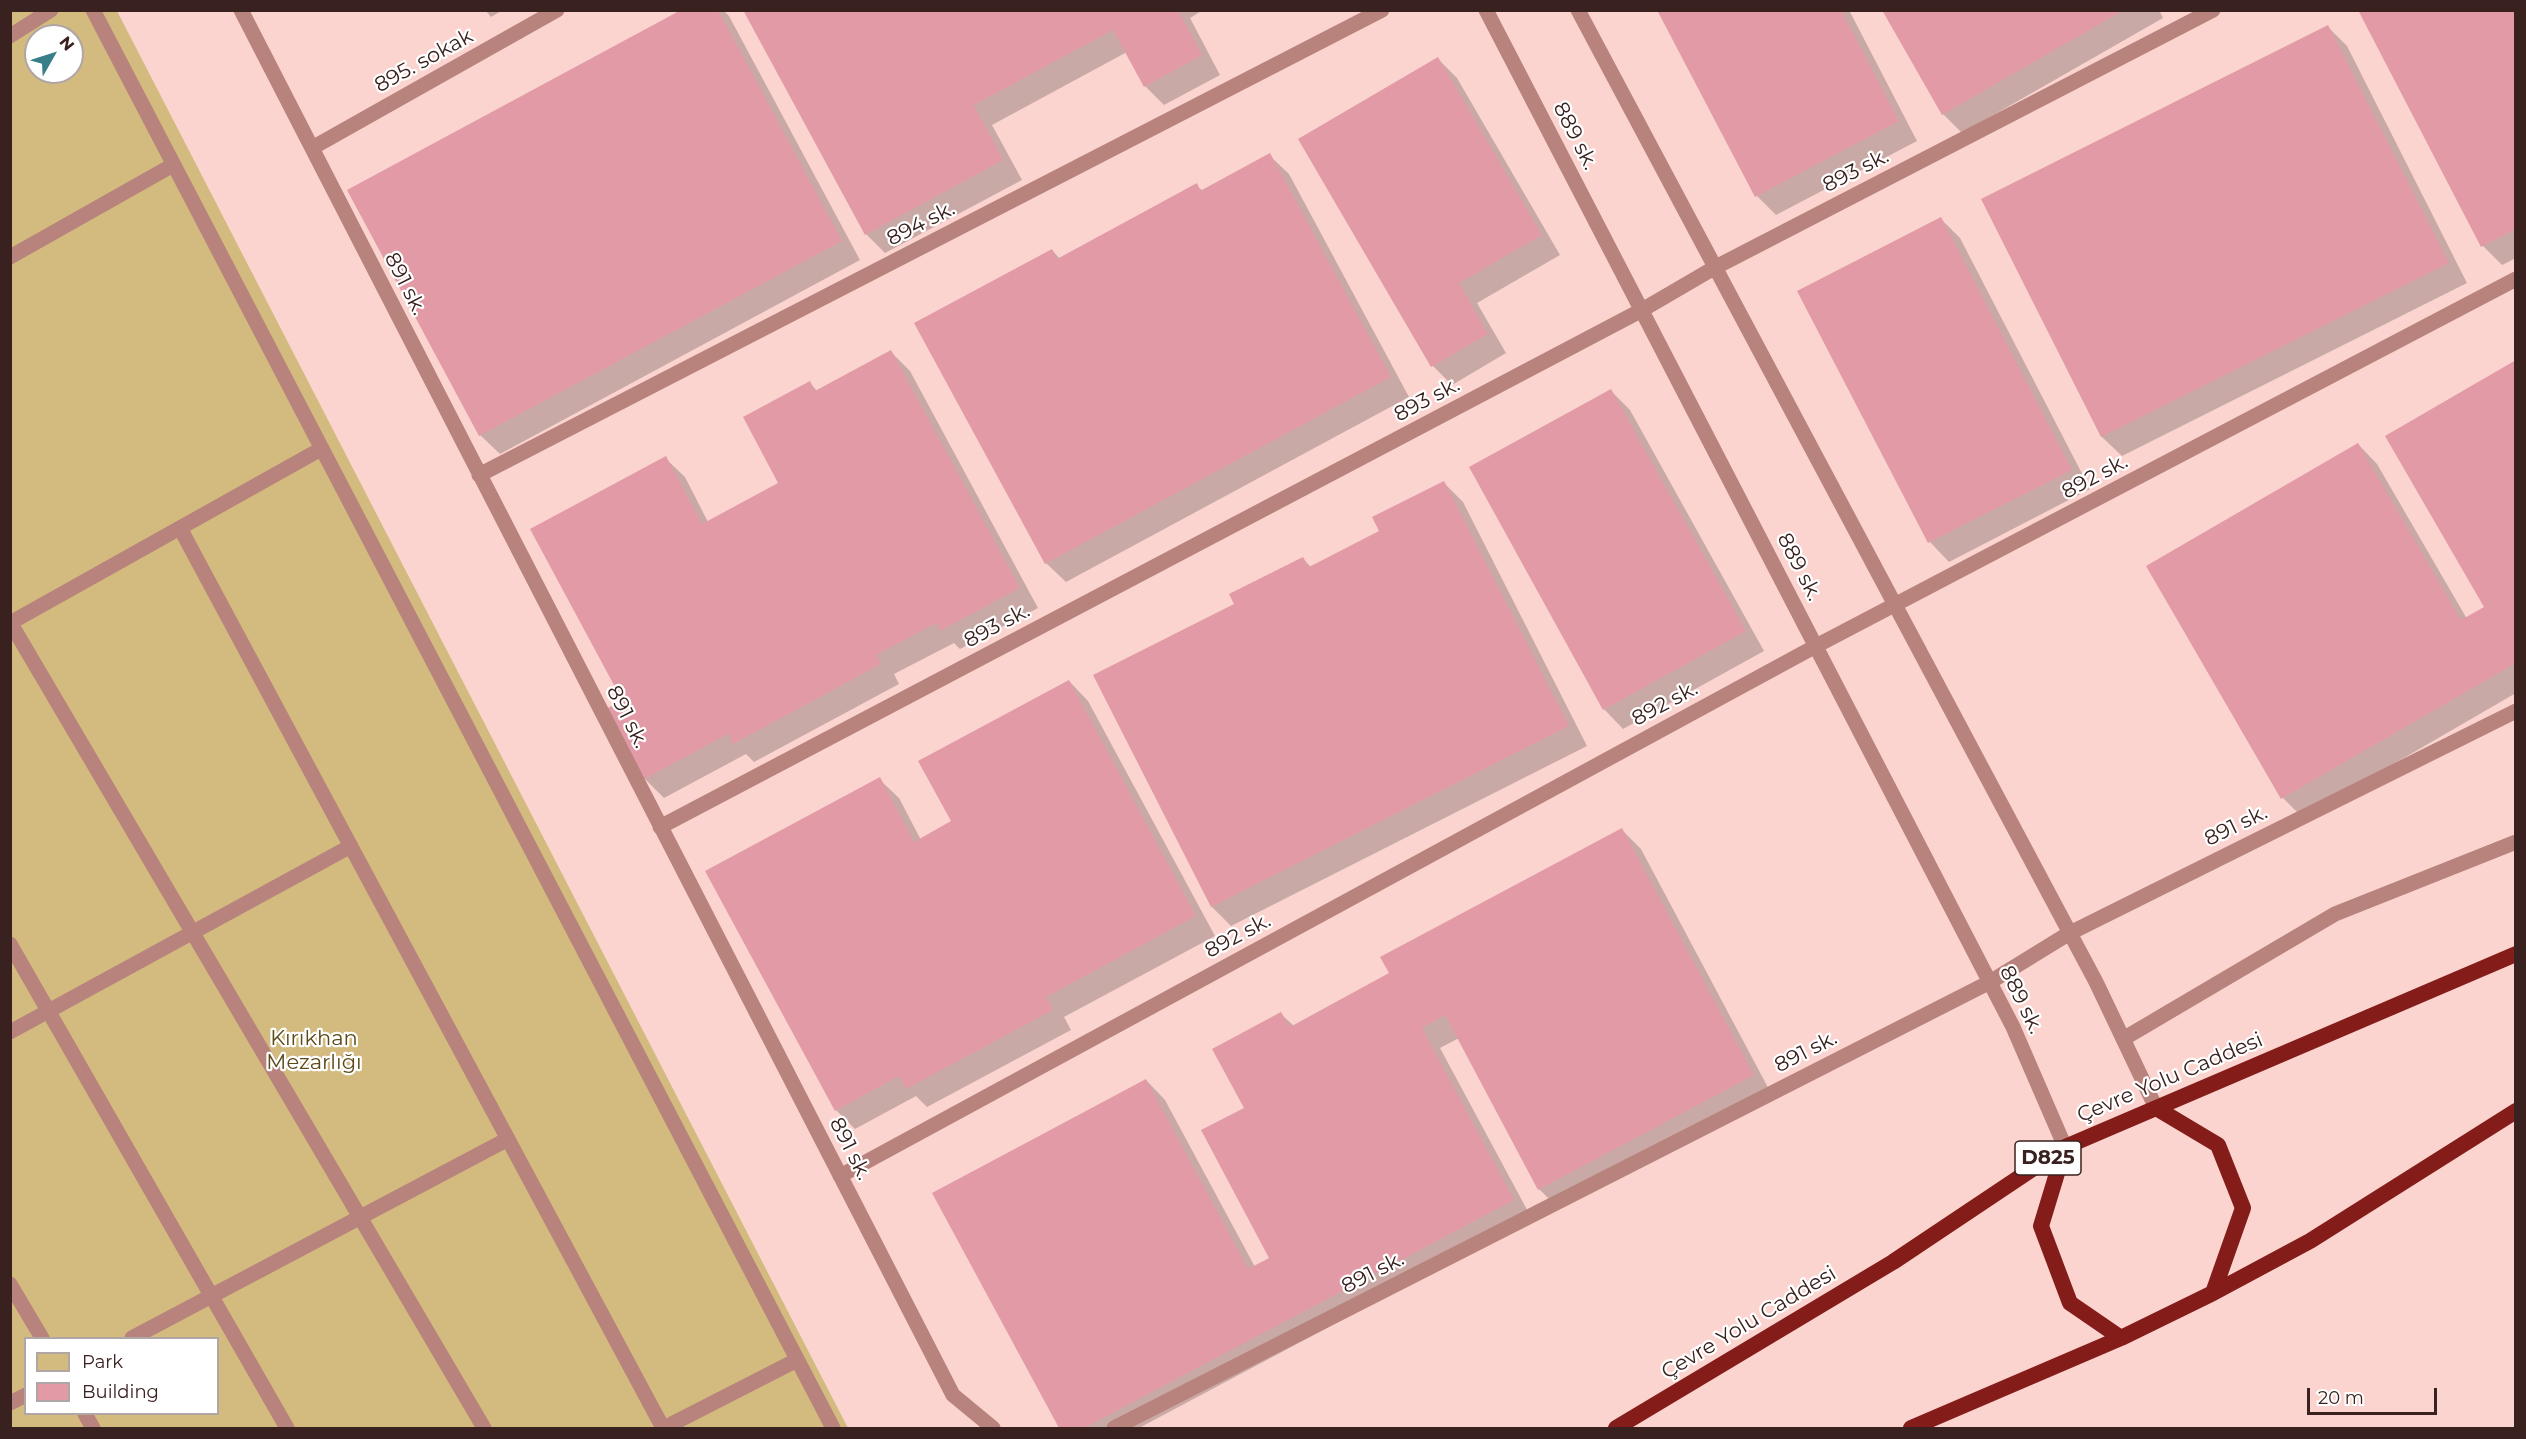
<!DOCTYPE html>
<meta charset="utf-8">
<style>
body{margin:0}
#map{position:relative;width:2526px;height:1439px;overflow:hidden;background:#fbd4cf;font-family:Montserrat,sans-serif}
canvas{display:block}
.frame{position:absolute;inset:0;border:12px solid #38211e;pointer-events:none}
.legend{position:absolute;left:24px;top:1337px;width:195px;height:78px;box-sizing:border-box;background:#fff;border:2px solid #afa6a5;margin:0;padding:8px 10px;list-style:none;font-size:18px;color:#38211e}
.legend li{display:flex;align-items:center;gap:12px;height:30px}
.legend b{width:30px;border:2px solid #afa6a5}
.north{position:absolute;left:24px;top:24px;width:60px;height:60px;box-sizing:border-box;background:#fff;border:2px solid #afa6a5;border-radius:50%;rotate:51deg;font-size:16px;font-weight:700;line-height:24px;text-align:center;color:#38211e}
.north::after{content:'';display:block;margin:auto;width:21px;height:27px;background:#377e88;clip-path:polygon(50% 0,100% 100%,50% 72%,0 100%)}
.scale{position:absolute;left:2307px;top:1388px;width:130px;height:27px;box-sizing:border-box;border:3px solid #38211e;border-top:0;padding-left:8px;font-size:18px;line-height:21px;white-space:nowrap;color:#38211e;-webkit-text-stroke:4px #fff;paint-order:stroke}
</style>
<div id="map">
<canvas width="2526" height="1439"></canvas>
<div class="frame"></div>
<ul class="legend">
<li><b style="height:16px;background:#d3ba7f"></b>Park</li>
<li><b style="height:16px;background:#e19aa6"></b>Building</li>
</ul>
<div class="north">N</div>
<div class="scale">20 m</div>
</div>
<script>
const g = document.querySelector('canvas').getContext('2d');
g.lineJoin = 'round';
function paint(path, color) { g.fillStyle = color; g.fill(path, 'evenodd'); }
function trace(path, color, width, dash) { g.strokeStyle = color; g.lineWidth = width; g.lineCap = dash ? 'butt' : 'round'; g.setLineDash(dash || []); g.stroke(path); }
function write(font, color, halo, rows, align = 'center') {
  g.font = font + ' Montserrat,sans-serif'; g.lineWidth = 4.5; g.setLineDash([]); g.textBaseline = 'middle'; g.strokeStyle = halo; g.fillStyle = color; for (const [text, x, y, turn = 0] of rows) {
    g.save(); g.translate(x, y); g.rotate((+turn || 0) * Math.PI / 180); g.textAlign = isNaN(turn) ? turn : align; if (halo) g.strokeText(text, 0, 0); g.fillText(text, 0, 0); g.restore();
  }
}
paint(new Path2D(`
 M10,11H117L848,1428H11ZM36,36H72V72H36ZM26,1338H218V1414H26Z`), '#d3ba7f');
paint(new Path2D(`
 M485,10H503L491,17Z
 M684,10H723L729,16L860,260L500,454L480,435Z
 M745,10H1203L1190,18L1220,75L1164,105L1145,86L1127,52L992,125L1022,180L885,253L866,234Z
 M1659,10H1849L1917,141L1776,215L1757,196Z
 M1884,10H2159L2163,18L1962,133L1943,114Z
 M2516,10V258L2502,265L2483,246Z
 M2328,27L2347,46L2467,283L2122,456L2102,437L1983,200Z
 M1438,59L1457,78L1560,255L1477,303L1506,353L1452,385L1433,366Z
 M1269,155L1289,174L1409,397L1066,582L1046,563L1052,250L1060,259L1196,185L1203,191Z
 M1941,219L1960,238L2090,489L1949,562L1930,542L1799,292Z
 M891,352L910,371L1038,608L960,649L954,643L894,674L899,684L754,762L746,754L664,798L645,779L665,458L685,477L708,522L780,483L810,383L817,391Z
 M2516,362V693L2302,817L2283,798L2358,444L2377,464L2467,619L2486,607Z
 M1611,391L1630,410L1764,651L1623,729L1604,709Z
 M1444,483L1463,502L1587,746L1231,926L1212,907L1095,676L1236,605L1303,559L1311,567L1381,532Z
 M1069,681L1088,701L1215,936L1064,1017L1071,1030L927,1107L916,1096L855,1129L836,1110L879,779L899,798L921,840L953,822Z
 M1622,830L1641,849L1772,1095L1559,1209L1539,1189L1459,1038L1440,1048L1532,1219L1139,1428H1060L934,1193L1146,1080L1165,1100L1255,1267L1271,1259L1246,1108L1281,1014L1294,1026L1391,974Z`), '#0003');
paint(new Path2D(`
 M681,10H718L842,241L479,436L347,190Z
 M743,10H1178L1202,55L1144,87L1113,30L974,105L1003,160L865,235Z
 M1657,10H1841L1899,121L1755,197Z
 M1882,10H2124L1942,115Z
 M2358,10H2516V229L2481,247Z
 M2328,25L2449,263L2101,437L1981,199Z
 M1438,57L1542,235L1459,283L1488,334L1431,367L1298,139Z
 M1270,153L1391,377L1045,564L914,323L1052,249L1057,259L1197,183L1200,191Z
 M1941,217L2072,470L1928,543L1797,291Z
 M891,350L1020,588L940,631L936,623L876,655L881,664L733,744L728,734L644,779L606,709L622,700L530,529L666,456L702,524L778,483L743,417L810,381L815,391Z
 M2516,360V663L2281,799L2146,566L2358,443L2461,620L2484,607L2385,436Z
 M1611,389L1746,631L1603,710L1469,467Z
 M1444,481L1569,726L1211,907L1093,675L1234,604L1229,594L1303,557L1309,567L1379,531L1372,517Z
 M1069,680L1196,916L1046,997L1053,1010L906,1089L899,1076L835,1111L705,871L880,777L914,842L951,821L918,761Z
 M1622,828L1754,1075L1538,1190L1445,1015L1422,1028L1514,1200L1084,1428H1059L932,1193L1146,1079L1248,1269L1269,1258L1201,1130L1244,1108L1212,1049L1281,1012L1290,1027L1389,973L1380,957Z`), '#e19aa6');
trace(new Path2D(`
 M93,10L833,1428
 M241,10L953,1395L993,1428
 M1486,10L2013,1027L2065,1147
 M1578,10L2096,982L2156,1108
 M10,36L51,10
 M312,148L557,10
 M10,257L173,165
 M479,475L1382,10
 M180,528L663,1428
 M10,622L484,1428
 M10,623L321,449
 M660,827L1642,310L1714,268L2213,10
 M10,944L287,1428
 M10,1032L351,846
 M2123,1039L2335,914L2516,842
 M840,1176L1816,646L2516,279
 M10,1284L42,1338
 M132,1338L508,1139
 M10,1403L26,1395
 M85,1414L93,1428
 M664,1428L797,1360
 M1114,1428L1990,982L2068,934L2516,711`), '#b8837c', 15);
trace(new Path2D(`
 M2156,1108L2218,1145L2243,1208L2213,1293
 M2065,1147L2041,1226L2070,1303L2121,1338
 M1616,1428L1893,1262L2065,1147L2516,954
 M1911,1428L2121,1338L2213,1293L2310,1241L2516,1111`), '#841c1a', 16);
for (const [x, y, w] of [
 [2048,1158,66]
]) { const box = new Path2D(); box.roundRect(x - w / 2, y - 17, w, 34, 4.5); g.fillStyle = '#fff'; g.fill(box); trace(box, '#38211e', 1.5); }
write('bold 20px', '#38211e', null, [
 ["D825",2048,1158]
]);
write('21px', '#38211e', '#fff', [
 ["895. sokak",424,61,-29],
 ["889 sk.",1575,136,63],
 ["893 sk.",1856,171,-27],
 ["894 sk.",921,224,-27],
 ["891 sk.",405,284,63],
 ["893 sk.",1427,400,-28],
 ["892 sk.",2095,477,-28],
 ["889 sk.",1799,567,63],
 ["893 sk.",997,626,-28],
 ["892 sk.",1665,704,-28],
 ["891 sk.",627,717,63],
 ["891 sk.",2236,826,-26],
 ["892 sk.",1238,936,-28],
 ["889 sk.",2021,1000,64],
 ["891 sk.",1806,1052,-27],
 ["Çevre Yolu Caddesi",2170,1078,-23],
 ["891 sk.",850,1149,63],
 ["891 sk.",1373,1273,-27],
 ["Çevre Yolu Caddesi",1749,1323,-31]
]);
write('21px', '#5c4a19', '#fff', [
 ["Kırıkhan",314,1039],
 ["Mezarlığı",314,1063]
]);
</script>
